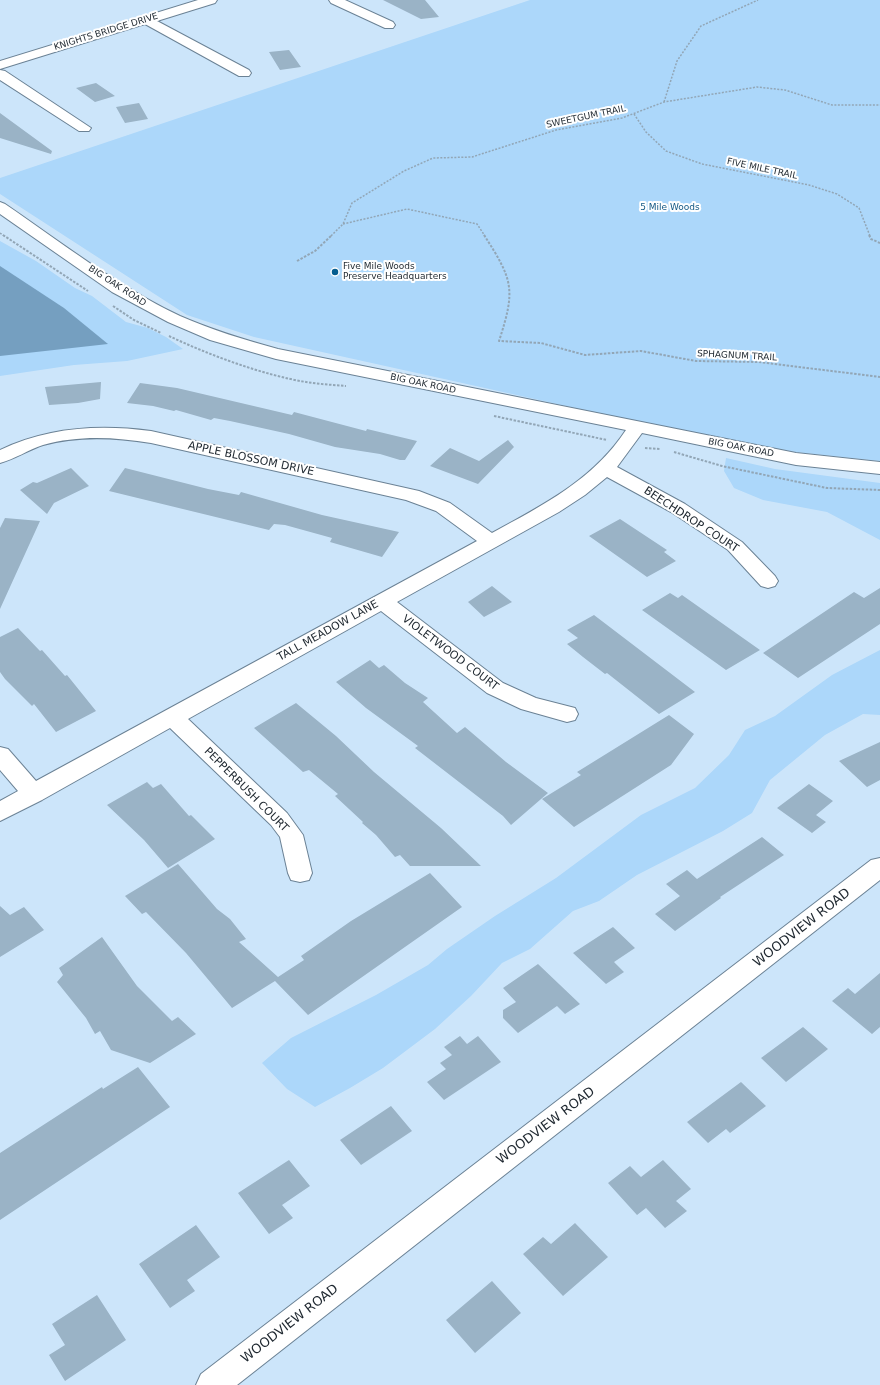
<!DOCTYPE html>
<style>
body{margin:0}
canvas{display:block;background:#cce5fa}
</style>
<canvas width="880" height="1385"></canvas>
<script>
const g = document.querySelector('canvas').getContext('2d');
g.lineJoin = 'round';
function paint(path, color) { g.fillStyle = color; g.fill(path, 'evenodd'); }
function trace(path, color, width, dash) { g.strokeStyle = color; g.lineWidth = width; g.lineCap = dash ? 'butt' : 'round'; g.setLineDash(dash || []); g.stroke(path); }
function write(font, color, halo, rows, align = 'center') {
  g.font = font + ' "DejaVu Sans",sans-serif'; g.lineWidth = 4; g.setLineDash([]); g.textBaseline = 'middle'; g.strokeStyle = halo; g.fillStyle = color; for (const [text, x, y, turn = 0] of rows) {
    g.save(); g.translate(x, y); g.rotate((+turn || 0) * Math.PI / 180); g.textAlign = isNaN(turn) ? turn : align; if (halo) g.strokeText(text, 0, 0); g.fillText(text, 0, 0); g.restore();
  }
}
paint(new Path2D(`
 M530,0H880V461L795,452L693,434L254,337L187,315L0,194V178Z
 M0,241L36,261L75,288L92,296L126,322L148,328L166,337L183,349L127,361L74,365L0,376Z
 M726,458L775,469L880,483V540L827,512L763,500L734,488L724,471Z
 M880,650V715L863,714L825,735L770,780L752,813L723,831L637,875L599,901L573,911L530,949L502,963L471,996L435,1029L383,1068L350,1088L315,1107L287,1089L262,1063L291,1038L376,995L428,965L447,949L495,916L556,878L641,815L695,788L729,755L745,730L775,716L832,675Z`), '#acd7fa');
paint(new Path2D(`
 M0,266L64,308L108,344L0,356Z`), '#759fc0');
paint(new Path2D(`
 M383,0H425L439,17L421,19Z
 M289,50L301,67L280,70L269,52Z
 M96,83L115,96L95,102L76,88Z
 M139,103L148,119L125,123L116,107Z
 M0,113L52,151L51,154L0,138Z
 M101,382L100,399L78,403L49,405L45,387Z
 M140,383L177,388L292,415L294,412L366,431L367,429L417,441L405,460H400L380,454L335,447L289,434L230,421L214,418L211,420L176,410L174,411L153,406L127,403Z
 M508,440L514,447L478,484L430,466L450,448L479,461Z
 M71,468L89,486L54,503L47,514L20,490L33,482L37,483Z
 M125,468L208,489L239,495L241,492L322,515L399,532L382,557L330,542L332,538L285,525L274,524L269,530L109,491Z
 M5,518L40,521L0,609V528Z
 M620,519L667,550L664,552L676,561L647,577L589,536Z
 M492,586L512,602L484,617L468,602Z
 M880,588V624L798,678L763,653L854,592L864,598Z
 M670,593L678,598L682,595L760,650L726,670L642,610Z
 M594,615L695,692L659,714L607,673L605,674L583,657L567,644L578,638L567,630Z
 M18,628L40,651L42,650L65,676L67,675L96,711L56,732L34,704L32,706L5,679L0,672V637Z
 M370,660L379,668L384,665L405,683L428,698L423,702L457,733L465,727L506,762L548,793L511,825L503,816L415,748L418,746L366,708L336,682Z
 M296,703L336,736L374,772L441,828L481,866H410L400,855L395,857L376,835L362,823L363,822L335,796L338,794L309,770L303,772L254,728Z
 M669,715L694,734L671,765L574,827L542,799L581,775L577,772Z
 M880,742V780L867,787L839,761Z
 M147,782L153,788L161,784L189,816L191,815L215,839L168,868L144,840L107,805Z
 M809,784L833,801L816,815L826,822L812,833L777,808Z
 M762,837L784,855L720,897L721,898L675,931L655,914L680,896L666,884L687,870L697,879Z
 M178,864L217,909L230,919L246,939L239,942L278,977L304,960L301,956L351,921L430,873L462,907L308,1015L275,981L232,1008L186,953L146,912L142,914L125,896Z
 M0,906L10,915L24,907L44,930L0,957Z
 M613,927L635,948L614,962L624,972L606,984L573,953Z
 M102,937L137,986L172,1021L178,1017L196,1034L150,1063L111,1050L100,1031L95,1034L86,1018L57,982L63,975L59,968Z
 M538,964L580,1004L565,1014L557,1006L518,1033L503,1018V1010L516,1002L503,988Z
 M880,973V1027L872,1034L832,1001L848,988L855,994Z
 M803,1027L828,1049L786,1082L761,1058Z
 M460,1036L467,1044L478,1036L501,1062L444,1100L427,1082L446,1069L440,1063L452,1055L444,1047Z
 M138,1067L170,1107L0,1220V1153L102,1087L103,1089Z
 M741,1082L766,1106L730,1133L726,1129L708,1143L687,1122Z
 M391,1106L412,1131L361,1165L340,1140Z
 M289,1160L310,1186L282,1205L293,1218L269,1234L238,1193Z
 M663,1160L691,1189L676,1201L687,1211L665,1228L646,1208L637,1215L608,1183L630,1166L641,1177Z
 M575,1223L608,1257L563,1296L523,1254L543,1237L551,1244Z
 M196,1225L220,1257L187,1280L195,1291L170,1308L139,1264Z
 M492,1281L521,1313L475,1353L446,1320Z
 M97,1295L126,1340L65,1381L49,1355L65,1345L52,1324Z`), '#9ab3c6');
const minor = new Path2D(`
 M198,0H217L215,3L157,21L249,70L251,73L249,76H239L145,24L0,69V61Z
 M329,0H345L393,22L395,25L393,28H385L331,3Z
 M0,70L5,71L91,128L89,131H79L0,80Z
 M0,202L5,204C62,243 117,286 180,316C212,330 245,340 278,349L796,453L880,462V474L796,465L642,433L617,467L685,504L742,542L775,576L778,581L775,586L768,588L761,586L728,550L671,512L607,477L585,495L559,512L397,602L503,683L536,698L575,708L578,714L575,720L567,722L521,709L487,693L381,611L188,719L287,813L303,835L312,873L309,880L300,882L291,880L288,873L280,837L271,825L170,728L42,800L0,821V801L18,791L0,770V747L8,749L36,781L477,541L436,511L406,500L151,443C115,437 78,435 43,445C28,450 15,459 0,463V450C48,427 99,424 151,431L419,491L450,503L492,533C543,505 593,480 626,430L276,359L210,340L168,322L112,292L0,214Z
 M880,858V880L237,1385H196L201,1374L871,860Z`);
trace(minor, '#6b8295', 2);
trace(new Path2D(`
 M664,102L677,61L701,26L758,0
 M634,114L646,132L666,151L702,164L809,185L837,194L859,208L870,236
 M343,224L407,209L477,224L485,236
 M0,233L4,236
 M331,236L343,224L352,203L404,171L433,158L472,157L556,130L622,118L664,102L757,87L785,90L832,105H880`), '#92a6b6', 1.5, [2, 1.5]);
trace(new Path2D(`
 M3,235L88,291
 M484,235C513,280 516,289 499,341L541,343L585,355L641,351L696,361L759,362L880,377
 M869,235L871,239L880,243
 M297,261L315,251L332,235
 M113,306L134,320L161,333
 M169,336C209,355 263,375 306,382C319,384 333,385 346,386
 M494,416L607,440
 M645,448L660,449
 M674,452L722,466L827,488L880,490`), '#92a6b6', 2, [2.5, 1.5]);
paint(minor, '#fff');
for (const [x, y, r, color] of [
 [335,272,4,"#065d8f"]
]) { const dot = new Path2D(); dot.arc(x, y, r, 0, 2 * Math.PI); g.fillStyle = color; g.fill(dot); trace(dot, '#fff', 1.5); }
write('9px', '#1e272f', '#fff', [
 ["KNIGHTS BRIDGE DRIVE",106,32,-17],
 ["SWEETGUM TRAIL",586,117,-12],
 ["FIVE MILE TRAIL",762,169,12],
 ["BIG OAK ROAD",117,286,33],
 ["SPHAGNUM TRAIL",737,356,3],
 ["BIG OAK ROAD",423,384,12],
 ["BIG OAK ROAD",741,448,11]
]);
write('9px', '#135884', '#fff', [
 ["5 Mile Woods",670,208]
]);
write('9px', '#1e272f', '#fff', [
 ["Five Mile Woods",343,267],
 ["Preserve Headquarters",343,277]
], 'left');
write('11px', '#1e272f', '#fff', [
 ["APPLE BLOSSOM DRIVE",251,459,12],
 ["BEECHDROP COURT",691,520,33],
 ["TALL MEADOW LANE",328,631,-29],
 ["VIOLETWOOD COURT",450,653,37],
 ["PEPPERBUSH COURT",246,790,45]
]);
write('13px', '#1e272f', '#fff', [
 ["WOODVIEW ROAD",802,928,-38],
 ["WOODVIEW ROAD",546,1126,-37],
 ["WOODVIEW ROAD",290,1324,-38]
]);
</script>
